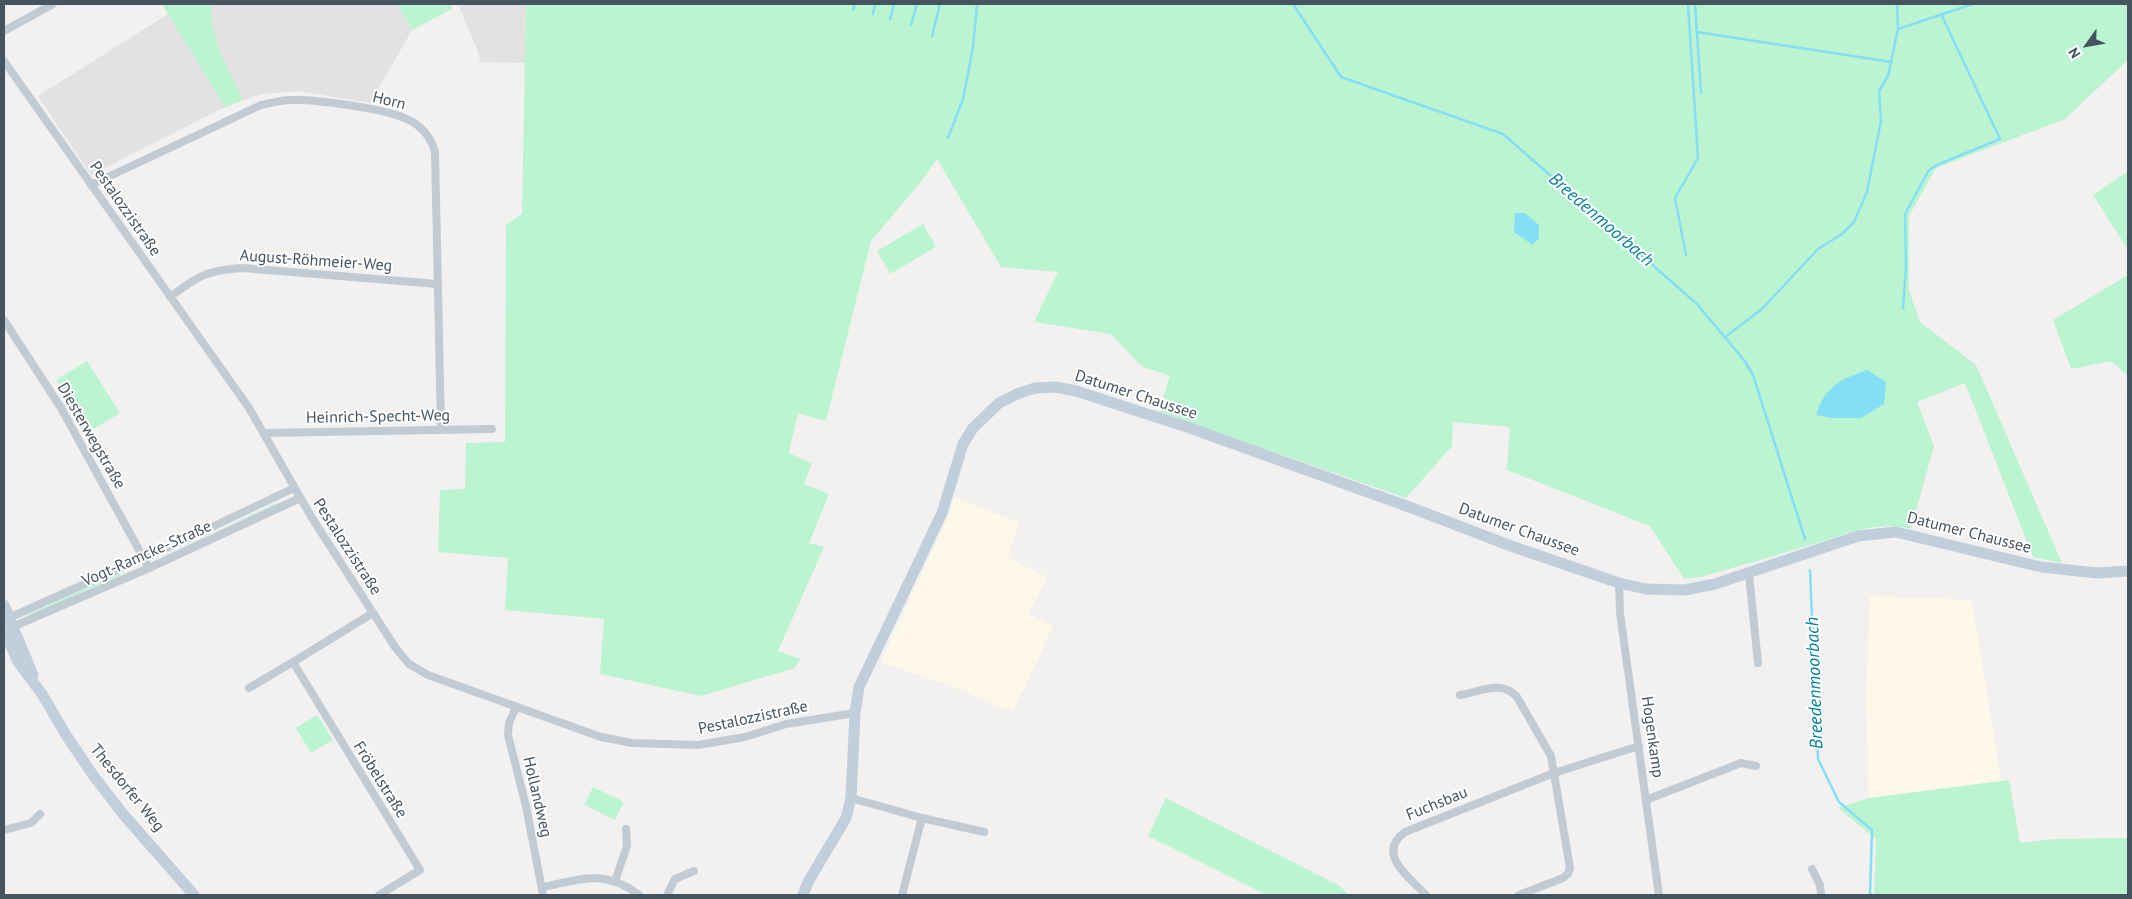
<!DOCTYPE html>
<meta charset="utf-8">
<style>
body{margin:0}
#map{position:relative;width:2132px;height:899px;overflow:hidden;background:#f3f0f0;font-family:"PT Sans",sans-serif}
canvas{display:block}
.frame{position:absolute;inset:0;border:5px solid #465460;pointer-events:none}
.north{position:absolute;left:2062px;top:20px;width:50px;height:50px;-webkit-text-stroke:4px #fff;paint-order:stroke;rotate:238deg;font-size:14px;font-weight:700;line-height:20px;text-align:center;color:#465460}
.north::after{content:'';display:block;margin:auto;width:18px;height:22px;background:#465460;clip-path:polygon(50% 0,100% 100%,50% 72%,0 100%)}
</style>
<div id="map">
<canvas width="2132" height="899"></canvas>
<div class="frame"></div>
<div class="north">N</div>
</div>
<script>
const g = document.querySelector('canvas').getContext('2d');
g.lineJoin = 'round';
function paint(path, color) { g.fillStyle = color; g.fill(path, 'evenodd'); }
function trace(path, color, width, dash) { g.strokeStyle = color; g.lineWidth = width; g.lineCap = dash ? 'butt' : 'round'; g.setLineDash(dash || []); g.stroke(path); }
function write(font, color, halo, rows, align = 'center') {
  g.font = font + ' "PT Sans",sans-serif'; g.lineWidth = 4; g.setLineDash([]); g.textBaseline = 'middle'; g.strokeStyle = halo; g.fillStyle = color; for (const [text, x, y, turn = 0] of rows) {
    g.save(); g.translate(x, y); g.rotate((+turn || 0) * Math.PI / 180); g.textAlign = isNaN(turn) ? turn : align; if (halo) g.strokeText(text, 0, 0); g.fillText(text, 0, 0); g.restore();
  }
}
paint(new Path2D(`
 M954,497L1020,523L1007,557L1047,577L1028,614L1053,626L1013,712L959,689L881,662L949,515Z
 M1870,596L1972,600L2001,781L1869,798L1866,699Z`), '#fef8e9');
paint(new Path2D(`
 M162,4H397L412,30L370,103L299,91L262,94L225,107L91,175L38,96L168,14Z
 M458,4H526L525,63L480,62L478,51Z`), '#e4e1e2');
paint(new Path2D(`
 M162,4H212C208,37 230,71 243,100L225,107Z
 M397,4H451L452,9L412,30Z
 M526,4H2128V60L2065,119L1936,168L1909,216V290L1920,322L1976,365L2062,563L2033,557L1965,383L1917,402L1934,446L1911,529C1872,520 1844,536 1807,546C1771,557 1736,567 1700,577L1684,579L1650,526L1507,470L1510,427L1453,422L1452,446L1406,498L1159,412L1170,376L1141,366L1111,334L1034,322L1058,272L1001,267L937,159L919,184L871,241L826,421L798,413L789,453L812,463L804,484L829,494L809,543L824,547L778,651L800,659L795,668L701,696L600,674L604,619L505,610L508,558L438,552L440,490L465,489L466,443L505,442L506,225L522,214Z
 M2128,171V250L2093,195Z
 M923,224L936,247L890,274L877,251Z
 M2128,275V376L2111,361L2071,369L2053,320Z
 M87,361L120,413L87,433L56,380Z
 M276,503L277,504L162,557Z
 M120,573L121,575C89,588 59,604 28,617L27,615Z
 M317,715L333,740L311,753L296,728Z
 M2009,780L2020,843L2055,839L2128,838V895H1874L1876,839L1838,808L1869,798Z
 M593,787L624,802L615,820L584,805Z
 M1166,798L1340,886L1349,895H1267L1148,836Z`), '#bbf4d1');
paint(new Path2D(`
 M1515,213H1525L1539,225V238L1533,245L1514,232Z
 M1867,370L1886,382L1884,404L1861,418H1832L1816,415C1826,385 1840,380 1867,370Z`), '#84def5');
trace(new Path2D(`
 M1293,4L1341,77L1503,134L1697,304L1744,360L1753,375L1805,539
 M1695,4L1701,93
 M1897,4L1898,29
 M853,10L855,4
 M873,14L875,4
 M890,19L894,4
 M911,25L917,4
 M1697,32L1892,62
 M932,36L940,4
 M948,138L963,99L973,47L977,4
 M1686,255L1675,198L1698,158L1688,4
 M1903,308L1906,268L1905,214L1929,170L1939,164L2000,139L1941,14
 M1725,337L1762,309L1818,249L1842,234L1854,222L1867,192L1881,121L1879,91L1888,76L1898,29L1973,4
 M1810,570L1818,759L1839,802L1872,830L1870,895`), '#84def5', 2.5);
trace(new Path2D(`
 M4,31L53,4
 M4,61L249,408L312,518L395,647L409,664L428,675L601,737L632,743L698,745L745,737L786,724L855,713
 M91,185L261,105C271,103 281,100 291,100C316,99 388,109 409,120C423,127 431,138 435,152L441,429
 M170,297C198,276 207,270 242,268L438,284
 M4,320L61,408L149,568
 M265,433L492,429
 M1749,574L1758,663
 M1619,583L1620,613L1659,895
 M373,613L293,662L420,870L379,895
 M4,620L193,536L294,488
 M10,628L149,568L300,498
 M249,688L293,662
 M1460,695C1480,692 1501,679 1517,697L1551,756L1570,868L1568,874L1563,878L1519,895
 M516,707L509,723L508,735L526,806L543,895
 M851,798L922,818L902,895
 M1646,800L1741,763L1756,766
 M922,818L984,832
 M4,830L31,823L40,814
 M1812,869L1820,885L1821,895
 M615,881L627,846L626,829
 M543,887C581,879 605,869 639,895
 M667,895L675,879L694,871
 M1426,895C1410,878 1375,854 1405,832L1554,773L1639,746`), '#c0cbd3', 8);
trace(new Path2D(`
 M4,605L33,675
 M4,630L18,662L42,694L66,735L93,775L123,814L194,895
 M803,895L808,882L846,818L851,798L855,713L859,687L942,513L963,444L973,428L999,403L1017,394L1035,388L1055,387L1076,391L1190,428L1412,508L1511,546L1619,583L1646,589L1685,590L1715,584L1858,536L1896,532L2041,567L2097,573L2128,571`), '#c1cedb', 11);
write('16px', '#465460', '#fff', [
 ["Horn",389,101,14],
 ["Pestalozzistraße",125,209,55],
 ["August-Röhmeier-Weg",316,261,4],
 ["Datumer Chaussee",1136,395,18],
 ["Heinrich-Specht-Weg",378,417,-1],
 ["Diesterwegstraße",91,436,60],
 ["Datumer Chaussee",1519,530,20],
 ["Datumer Chaussee",1969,533,14],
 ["Pestalozzistraße",347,547,57],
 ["Vogt-Ramcke-Straße",147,554,-24],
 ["Pestalozzistraße",753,718,-12],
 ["Hogenkamp",1652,737,82],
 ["Fröbelstraße",380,780,58],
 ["Thesdorfer Weg",127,788,51],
 ["Hollandweg",537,797,77],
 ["Fuchsbau",1437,804,-22]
]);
write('italic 18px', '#0380a0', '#fff', [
 ["Breedenmoorbach",1601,220,41],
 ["Breedenmoorbach",1815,683,-92]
]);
</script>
